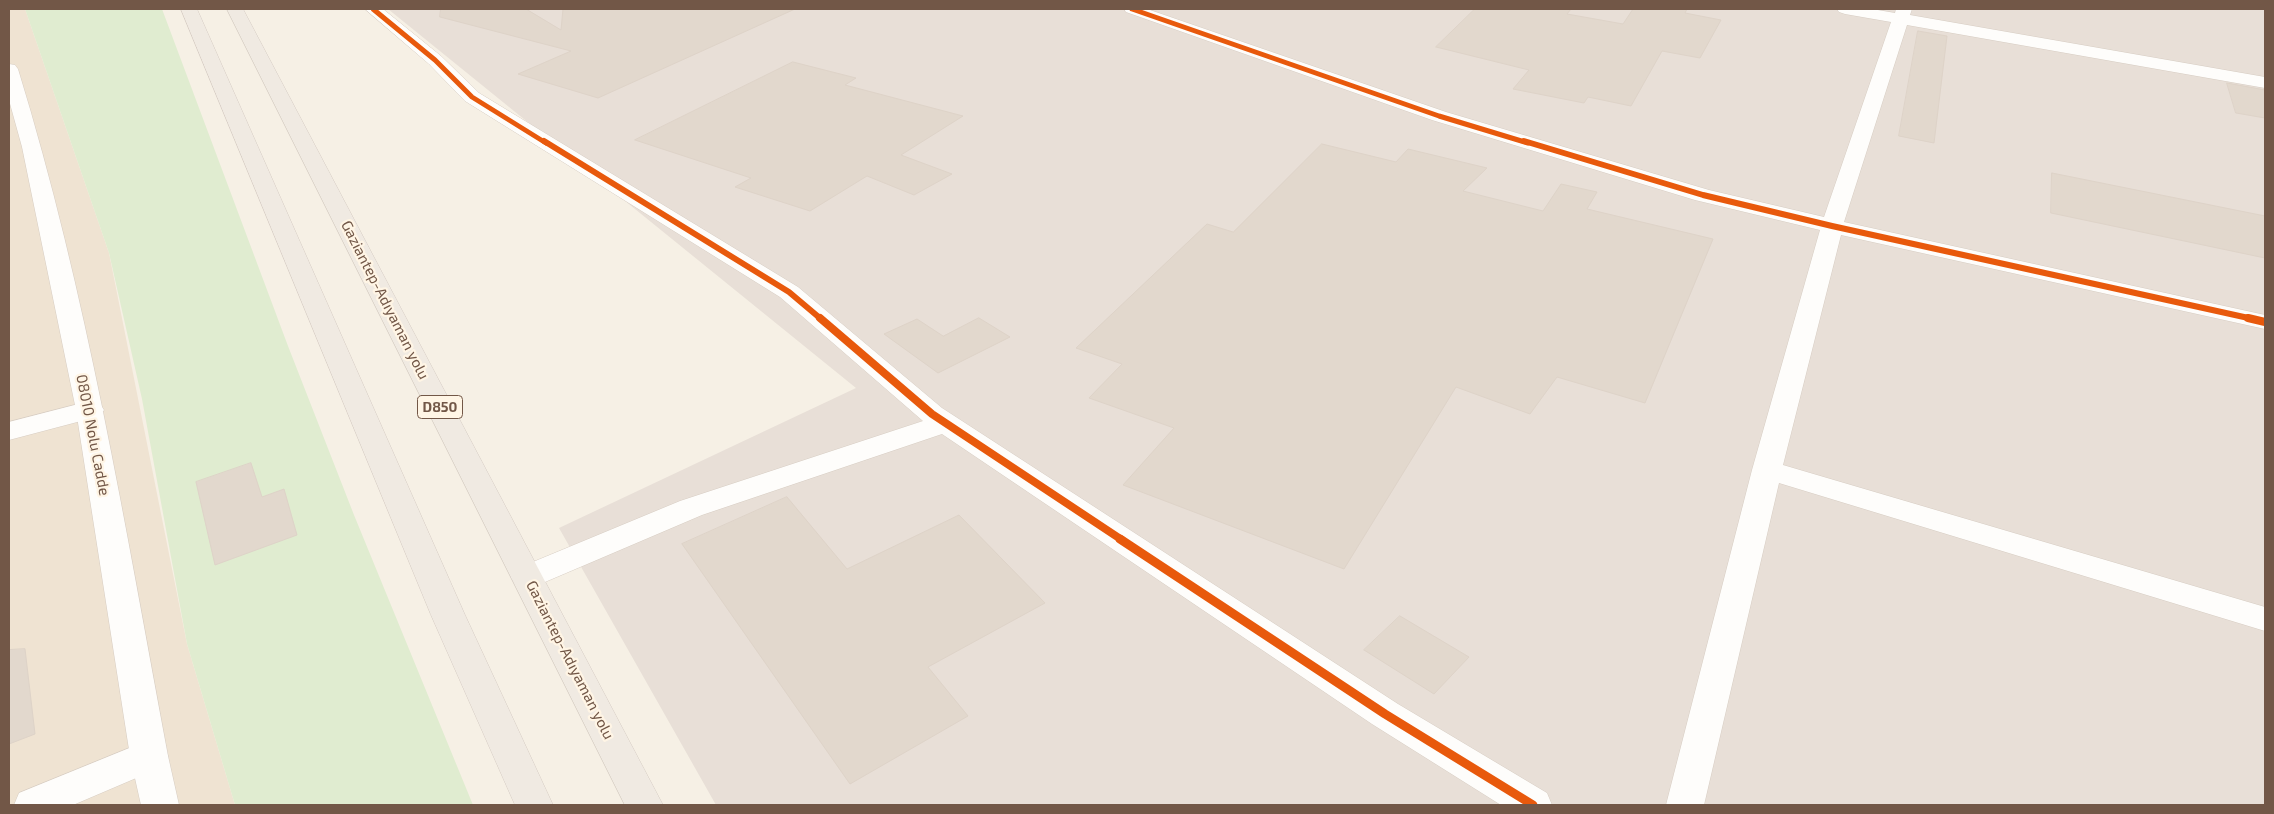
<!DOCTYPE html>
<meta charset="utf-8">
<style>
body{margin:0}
#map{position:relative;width:2274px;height:814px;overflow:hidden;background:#f6f0e5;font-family:"Exo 2",sans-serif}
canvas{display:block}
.frame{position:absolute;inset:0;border:10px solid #725747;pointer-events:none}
</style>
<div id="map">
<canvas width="2274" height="814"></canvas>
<div class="frame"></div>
</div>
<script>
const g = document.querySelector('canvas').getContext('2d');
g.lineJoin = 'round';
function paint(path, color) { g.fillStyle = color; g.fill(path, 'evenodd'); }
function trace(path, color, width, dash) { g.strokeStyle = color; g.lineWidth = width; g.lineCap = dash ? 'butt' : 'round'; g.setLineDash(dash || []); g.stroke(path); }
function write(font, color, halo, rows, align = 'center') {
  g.font = font + ' "Exo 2",sans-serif'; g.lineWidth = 4.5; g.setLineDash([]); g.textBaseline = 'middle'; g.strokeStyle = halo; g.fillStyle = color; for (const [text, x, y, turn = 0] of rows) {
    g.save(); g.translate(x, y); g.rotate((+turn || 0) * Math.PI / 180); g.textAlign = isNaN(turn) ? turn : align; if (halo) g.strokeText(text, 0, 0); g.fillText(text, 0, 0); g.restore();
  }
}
paint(new Path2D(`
 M9,9H25L109,253L187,644L235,805H9Z`), '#efe3d2');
paint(new Path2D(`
 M388,9H2265V805H716L559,528L856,388Z`), '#e8dfd7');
paint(new Path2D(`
 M25,9H162L288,346L354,515L473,805H235L187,644L142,399L109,253Z`), '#e0ecd0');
const building = new Path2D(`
 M441,9H526L561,30L563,9H795L598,98L518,74L571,51L440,17Z
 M1475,9H1571L1567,14L1623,24L1633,9H1687L1685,13L1721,20L1700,58L1662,51L1631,106L1588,97L1584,103L1513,89L1529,70L1436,47Z
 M1918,31L1947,36L1934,143L1899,136Z
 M793,62L856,78L845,85L963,116L901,155L952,174L914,195L867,176L810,211L735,187L751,178L635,140Z
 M2227,83L2265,90V118L2236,113Z
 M1322,144L1396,162L1408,149L1487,168L1463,191L1543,211L1561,184L1597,192L1587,209L1713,239L1645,403L1557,377L1530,414L1456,387L1344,569L1123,485L1174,428L1089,398L1122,364L1076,348L1207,224L1233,232Z
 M2052,173L2265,216V258L2051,213Z
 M979,318L1010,337L938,373L884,334L917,319L943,336Z
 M251,463L262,497L284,489L297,535L215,565L196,482Z
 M787,497L847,569L959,515L1045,603L928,667L968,716L850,784L682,544Z
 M1400,616L1469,657L1434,694L1364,650Z
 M25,649L35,734L9,744V650Z`);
paint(building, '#e2d8cd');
trace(building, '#ded3c8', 1);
const minor = new Path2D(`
 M365,9H383L441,56L479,93L798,287L942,408L1398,704L1547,793L1552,805H1501L1372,724L942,434L702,515L538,585L527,589L516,585L511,577L516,569L680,501L923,421L780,297L465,101L429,64Z
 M1124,9H1147L1446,112L1709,190L1824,217L1891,22L1845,14L1839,12L1837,9H1872L1895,13L1896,9H1912L1910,15L2265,77V88L1907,25L1844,222L2265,315V329L1841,235L1783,465L2265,607V631L1779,483L1704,805H1666L1752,470L1820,230L1695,200L1432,120L1126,12Z
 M90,401L100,404L104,410L100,416L9,440V422Z
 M149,740L162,745L168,756L162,767L73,805H14L19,793Z`);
const tertiary = new Path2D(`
 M9,64L15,65L18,69C87,293 125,526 168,756L179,805H141L130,756L76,410L22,147L9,100Z`);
const trunk = new Path2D(`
 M181,9H197L465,615L553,805H515L431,615Z
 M227,9H243L663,805H625Z`);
trace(minor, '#d7cdc3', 1);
trace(tertiary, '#d7cdc3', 1);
trace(trunk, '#d5cbc3', 1);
paint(minor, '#fefdfb');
paint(tertiary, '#fefdfb');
paint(trunk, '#f0eae2');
trace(new Path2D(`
 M373,9L435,60L472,97L546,143
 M1132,9L1439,116L1528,143`), '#e8590c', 5);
trace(new Path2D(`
 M544,141L789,292L821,319
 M1524,141L1703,195L1832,226L2253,319`), '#e8590c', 6);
trace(new Path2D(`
 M820,318L932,414L1122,540
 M2248,318L2265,322`), '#e8590c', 8);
trace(new Path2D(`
 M1120,539L1385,714L1533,805`), '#e8590c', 9);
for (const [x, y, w] of [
 [440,407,45]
]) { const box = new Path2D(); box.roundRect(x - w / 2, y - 11.5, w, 23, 4); g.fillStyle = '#fff5e5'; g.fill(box); trace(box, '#725747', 1); }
write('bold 14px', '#725747', null, [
 ["D850",440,407]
]);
write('15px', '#725747', '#fff5e5', [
 ["Gaziantep-Adıyaman yolu",385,300,63],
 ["08010 Nolu Cadde",93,435,79],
 ["Gaziantep-Adıyaman yolu",570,660,63]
]);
</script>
